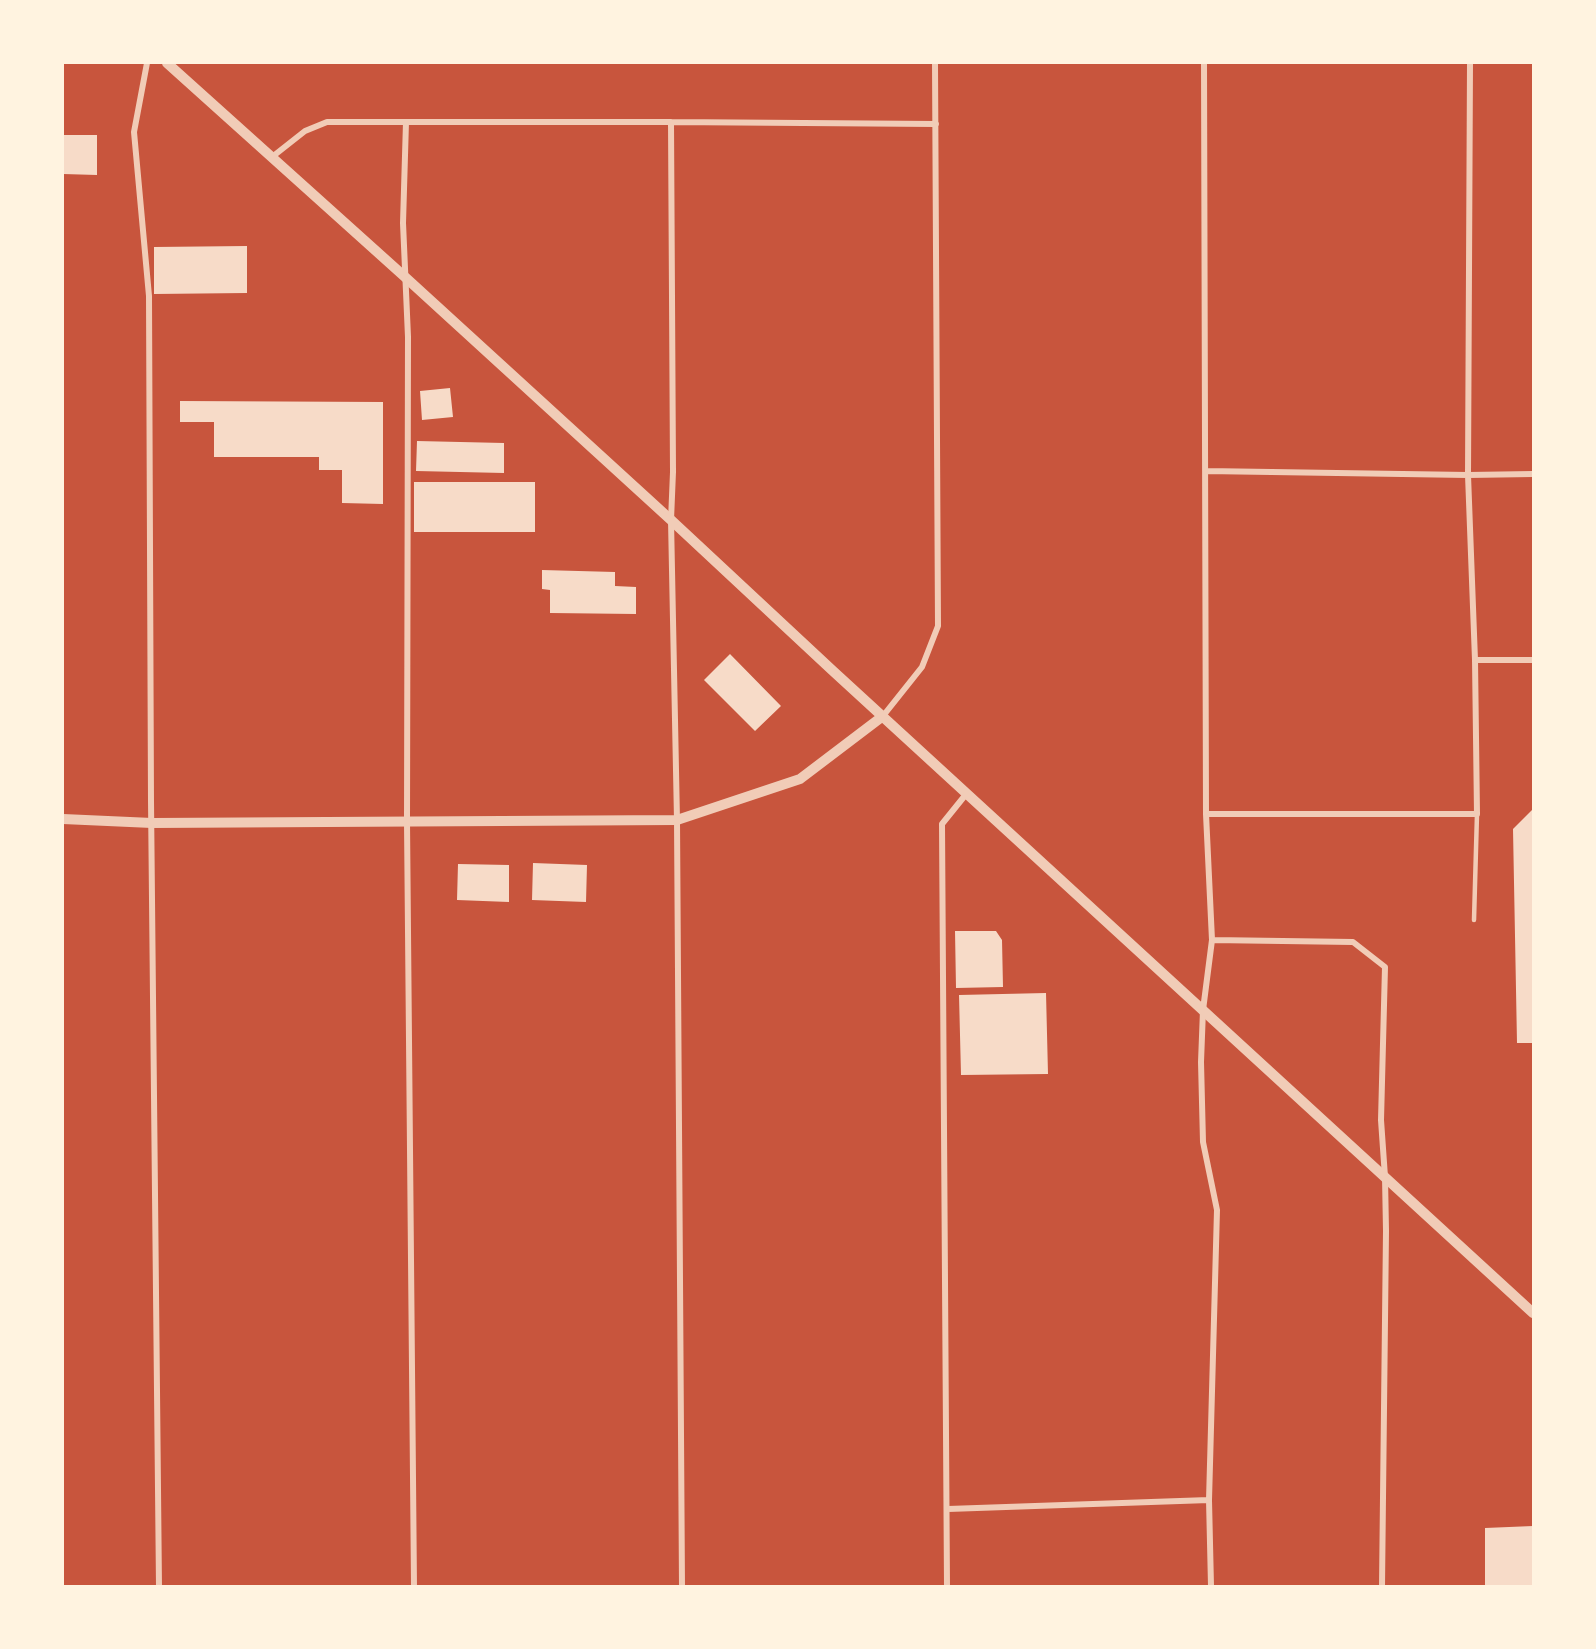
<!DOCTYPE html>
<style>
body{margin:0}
#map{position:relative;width:1596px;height:1649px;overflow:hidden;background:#c8553d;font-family:"Fira Sans",sans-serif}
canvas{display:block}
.frame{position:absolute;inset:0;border:64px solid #fff3e0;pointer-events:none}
</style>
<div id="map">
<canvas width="1596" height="1649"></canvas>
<div class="frame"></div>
</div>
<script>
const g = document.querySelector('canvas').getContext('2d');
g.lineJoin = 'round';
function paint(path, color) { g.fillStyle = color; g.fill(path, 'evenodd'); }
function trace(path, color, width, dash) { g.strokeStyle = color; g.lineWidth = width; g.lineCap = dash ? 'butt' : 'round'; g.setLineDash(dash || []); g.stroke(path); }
paint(new Path2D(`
 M63,135H97V175L63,174Z
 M247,246V293L154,294V247Z
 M450,388L453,417L422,420L420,391Z
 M180,401L383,402V504L342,503V470H319V457H214V422H180Z
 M417,441L504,443V473L416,471Z
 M414,482H535V532H414Z
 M542,570L615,572V586L636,587V614L550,613V590L542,589Z
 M730,654L781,706L755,731L704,680Z
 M1533,809V1043H1517L1513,829Z
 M533,863L587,865L586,902L532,900Z
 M458,864L509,865V902L457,900Z
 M955,931H996L1002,940L1003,987L956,988Z
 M1046,993L1048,1074L961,1075L959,995Z
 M1533,1526V1586H1485V1528Z`), '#f7dbc8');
trace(new Path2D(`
 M1474,920L1477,814`), '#f1ccb7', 4.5);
trace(new Path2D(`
 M147,63L134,132L149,296L151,801L159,1586
 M1204,63L1206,814L1212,940L1203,1010L1201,1062L1203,1142L1217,1210L1209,1500L1211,1586
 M406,122L403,223L408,337L407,822L414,1586
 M671,122L673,472L671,520L677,820L682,1586
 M272,157L305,131L327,122H671L936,124
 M1206,471L1468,475L1533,474
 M1475,660H1533
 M883,716L922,667L938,626L935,63
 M1206,814H1477L1475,660L1468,475L1470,63
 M1212,940L1353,942L1385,967L1381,1120L1385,1177L1386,1231L1382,1586
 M948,1509L1209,1500
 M947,1586L942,824L967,793`), '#f1ccb7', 6);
trace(new Path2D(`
 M167,63L405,277L671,520L833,671L1533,1313
 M63,819L152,823L677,820L800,779L883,716`), '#f1ccb7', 10);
</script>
